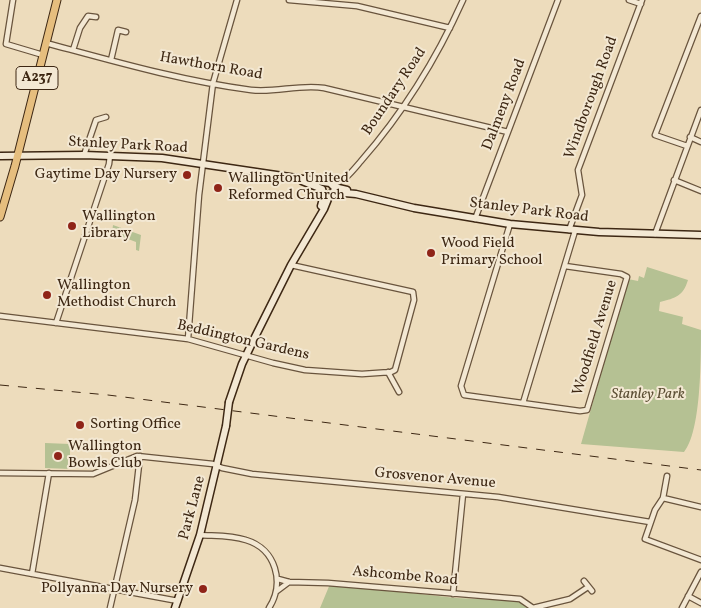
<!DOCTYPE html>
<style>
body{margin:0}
canvas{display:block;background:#eddcbc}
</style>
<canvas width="701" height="608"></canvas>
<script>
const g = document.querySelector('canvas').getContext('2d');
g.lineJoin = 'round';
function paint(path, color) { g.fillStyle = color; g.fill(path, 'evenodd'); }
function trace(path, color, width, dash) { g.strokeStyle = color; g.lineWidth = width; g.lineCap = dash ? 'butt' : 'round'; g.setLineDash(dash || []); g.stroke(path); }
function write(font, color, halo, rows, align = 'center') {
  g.font = font + ' Vollkorn,serif'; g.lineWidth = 4; g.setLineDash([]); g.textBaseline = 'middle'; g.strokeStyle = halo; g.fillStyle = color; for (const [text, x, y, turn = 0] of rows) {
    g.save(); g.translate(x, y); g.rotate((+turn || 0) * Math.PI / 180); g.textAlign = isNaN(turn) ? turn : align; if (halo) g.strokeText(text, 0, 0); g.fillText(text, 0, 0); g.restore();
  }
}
paint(new Path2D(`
 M113,225L141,235L139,251L136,250V242L112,233Z
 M647,267L688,280C683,296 676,298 660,302L659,311L683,317L682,324L701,330C701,361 701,432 684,452L581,444L628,279L638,281L639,276L644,278Z
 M45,443L70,444V469L45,468Z
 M330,584L456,598L521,601L528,608H320Z`), '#b5c193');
const street = new Path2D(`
 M13,0L6,44L43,55
 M289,0L357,6L450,28
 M629,0L641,4
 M46,43C113,61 182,81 251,90C276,93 299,84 324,88L508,132
 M73,50L80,28L88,16L96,17
 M111,60L118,30L126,32
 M690,137L701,142
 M687,146L655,135L701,16
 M84,155L96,120L106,117
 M674,180L701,191
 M332,184C343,184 354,169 361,161C403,113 437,58 463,0
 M475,219L558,0
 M510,224L461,386L464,395L580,411L587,410L627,277L621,274L565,266
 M569,230L582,195L578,170L642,0
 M655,234L701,110
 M0,316L188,339L273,363L305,370L362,374L391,372L395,370L414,300L413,292L291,265
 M56,323L109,164L110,155
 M188,339L199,195L213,83L237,0
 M388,372L399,392
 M523,403L575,231
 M0,473L93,474L137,456L213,464L222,468L252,474L498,497L650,522
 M667,476L663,498L655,510L645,539L701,560
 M663,498L701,507
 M200,535C215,536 231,535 246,540C276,549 285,583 269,608
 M0,568L178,601
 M32,574L49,473
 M278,579L289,582L328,583L520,599L533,608
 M584,581L592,591
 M277,591L289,582
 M453,594L463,494
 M688,596L701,603
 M110,608L135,500L140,456
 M533,608L570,599L588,587
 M682,608L701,572`);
const secondary = new Path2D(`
 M0,156L84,155L162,158L330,183L334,187L347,190
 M302,181L322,189
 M333,192L356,194L414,208L510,224L599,232L701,235
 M321,206L324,195L322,189
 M229,402L242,364L255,337L291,265L324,209L330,194
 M175,608L200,535L226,426`);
const primary = new Path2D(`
 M0,217L15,166L57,0`);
trace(street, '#69543d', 7);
trace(secondary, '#3d2713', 9);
trace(primary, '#3d2713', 9);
trace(street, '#f3e8d3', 4.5);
trace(secondary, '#f3e8d3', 6);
trace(primary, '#e6be7e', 7);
trace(new Path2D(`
 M0,385L108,395L701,470`), '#3d2713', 1, [9, 9]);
const secondaryBridge = new Path2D(`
 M226,426L229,402`);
trace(secondaryBridge, '#3d2713', 9, []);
trace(secondaryBridge, '#f3e8d3', 6);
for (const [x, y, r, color] of [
 [187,175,5,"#8f2418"],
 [218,188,5,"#8f2418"],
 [72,226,5,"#8f2418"],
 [431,253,5,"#8f2418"],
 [47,295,5,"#8f2418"],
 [80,425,5,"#8f2418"],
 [58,456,5,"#8f2418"],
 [203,589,5,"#8f2418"]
]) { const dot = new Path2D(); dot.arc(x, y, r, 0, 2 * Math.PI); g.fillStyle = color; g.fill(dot); trace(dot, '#f3e8d3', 2); }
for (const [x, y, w] of [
 [37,78,42]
]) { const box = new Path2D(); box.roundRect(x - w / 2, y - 11.5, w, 23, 4); g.fillStyle = '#f3e8d3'; g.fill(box); trace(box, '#3d2713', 1); }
write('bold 14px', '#3d2713', null, [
 ["A237",37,78]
]);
write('15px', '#3d2713', '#f3e8d3', [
 ["Hawthorn Road",211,67,10],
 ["Boundary Road",395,92,-56],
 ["Windborough Road",592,98,-70],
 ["Dalmeny Road",505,105,-69],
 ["Stanley Park Road",128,146,3],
 ["Stanley Park Road",529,211,7],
 ["Woodfield Avenue",596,338,-73],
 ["Beddington Gardens",243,341,13],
 ["Grosvenor Avenue",435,479,5],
 ["Park Lane",193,508,-75],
 ["Ashcombe Road",405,577,5]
]);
write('15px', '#3d2713', '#f3e8d3', [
 ["Gaytime Day Nursery",177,175,"right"],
 ["Wallington United",228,179],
 ["Reformed Church",228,196],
 ["Wallington",82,217],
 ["Library",82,234],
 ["Wood Field",441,244],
 ["Primary School",441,261],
 ["Wallington",57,286],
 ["Methodist Church",57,303],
 ["Sorting Office",90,425],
 ["Wallington",68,447],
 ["Bowls Club",68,464],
 ["Pollyanna Day Nursery",193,589,"right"]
], 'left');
write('italic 15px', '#5b4e33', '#f3e8d3', [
 ["Stanley Park",648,395]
]);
</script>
